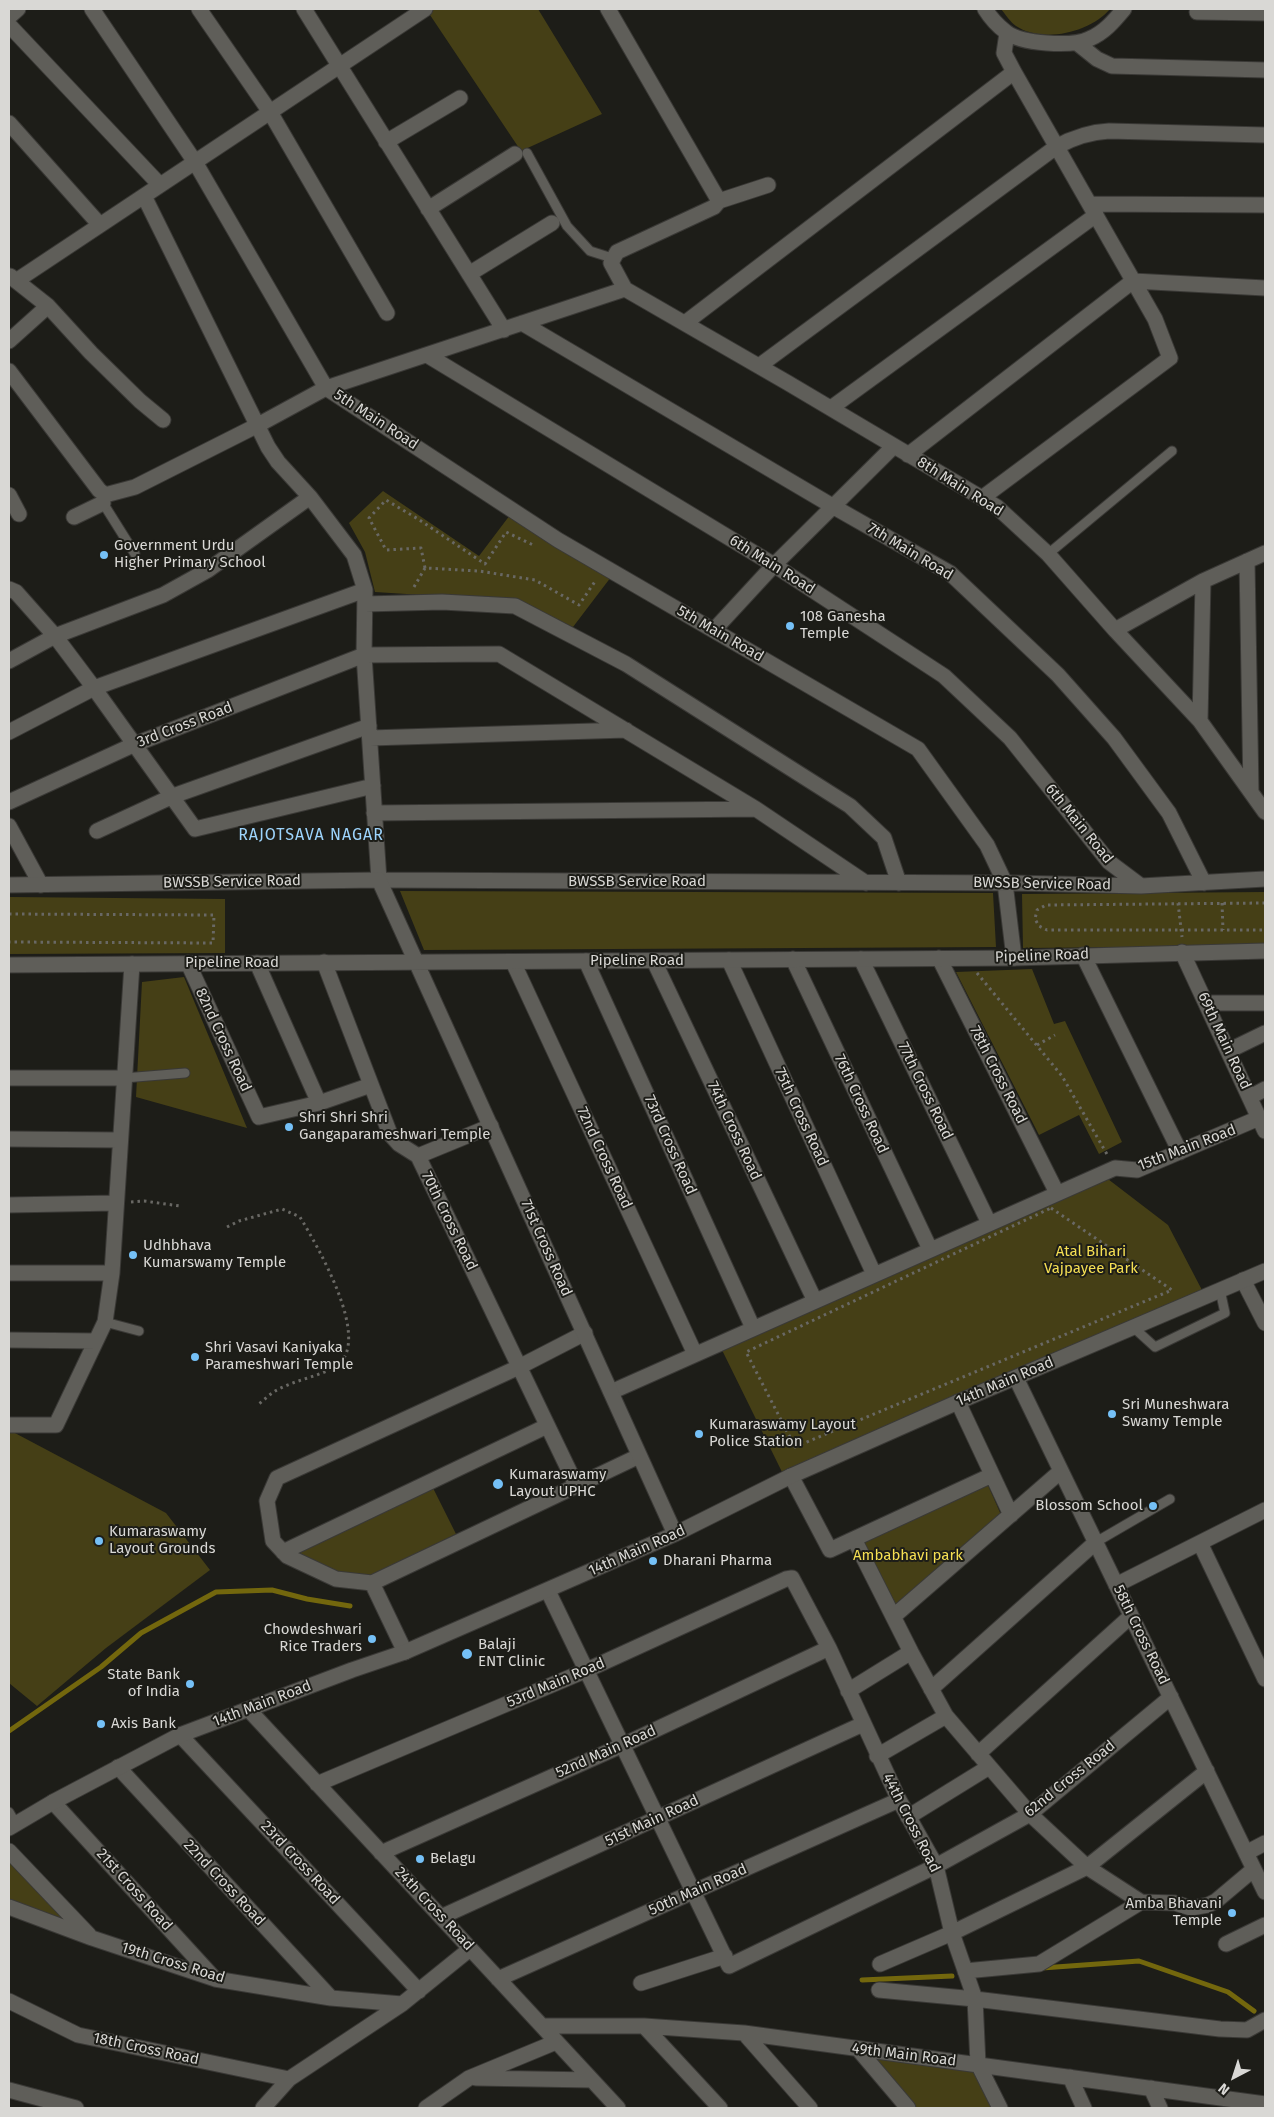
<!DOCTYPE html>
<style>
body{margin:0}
#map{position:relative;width:1274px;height:2117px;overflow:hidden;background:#1d1d18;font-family:"Fira Sans",sans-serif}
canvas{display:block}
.frame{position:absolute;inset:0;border:10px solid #d9d8d5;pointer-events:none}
.north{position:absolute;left:1209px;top:2052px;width:50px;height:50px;-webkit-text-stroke:4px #1d1d18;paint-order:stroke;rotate:220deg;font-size:14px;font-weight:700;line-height:20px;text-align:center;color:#d9d8d5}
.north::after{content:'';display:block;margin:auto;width:18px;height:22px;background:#d9d8d5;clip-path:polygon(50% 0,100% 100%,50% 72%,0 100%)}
</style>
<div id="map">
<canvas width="1274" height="2117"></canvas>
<div class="frame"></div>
<div class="north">N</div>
</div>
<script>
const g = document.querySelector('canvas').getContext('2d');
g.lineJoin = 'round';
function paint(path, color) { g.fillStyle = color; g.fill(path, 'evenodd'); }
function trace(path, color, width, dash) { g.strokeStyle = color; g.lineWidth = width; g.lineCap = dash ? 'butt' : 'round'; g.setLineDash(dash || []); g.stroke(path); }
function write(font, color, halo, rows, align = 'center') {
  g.font = font + ' "Fira Sans",sans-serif'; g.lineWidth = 4; g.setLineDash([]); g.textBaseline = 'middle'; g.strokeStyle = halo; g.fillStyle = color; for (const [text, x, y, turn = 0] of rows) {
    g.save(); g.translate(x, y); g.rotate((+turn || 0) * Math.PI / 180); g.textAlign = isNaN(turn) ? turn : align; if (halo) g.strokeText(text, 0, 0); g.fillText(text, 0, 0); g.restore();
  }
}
paint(new Path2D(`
 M426,9H538L602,114L521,151Z
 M1001,9H1110C1091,32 1043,44 1016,26C1011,23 1005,14 1001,9Z
 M383,491L479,556L510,515L611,577L573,627L516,601L375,592L365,552L349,523Z
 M400,891L993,893L996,947L424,950Z
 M1265,892V946L1023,948L1022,894Z
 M9,897L225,899V953L9,954Z
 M1032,969L1054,1024L1065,1021L1122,1142L1099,1154L1079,1115L1039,1135L956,972Z
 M184,977L247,1128L136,1097L142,982Z
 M1104,1176L1168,1225L1203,1292L782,1472L721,1348Z
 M9,1432H13L166,1513L210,1570L106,1648L37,1706L9,1683Z
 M987,1483L1002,1517L897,1608L862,1540Z
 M432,1486L456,1534L370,1576L339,1573L292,1552Z
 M9,1857L76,1927L9,1902Z
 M869,2057L974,2066L995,2108H913Z`), '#453f16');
trace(new Path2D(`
 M9,1731L101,1667L141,1633L216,1592L272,1590L307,1599L350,1606
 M1042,1968L1139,1961L1228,1992L1254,2011
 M862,1980L952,1976`), '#73670d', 5);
const lane = new Path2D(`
 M527,153L567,226L590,251L612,258
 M104,499L103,503L135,554
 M1048,554L1172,451
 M124,1078L185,1073
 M105,1322L139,1331
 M1133,1327L1155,1347L1225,1313L1220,1290
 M1096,1542L1170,1499
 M9,1812L16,1824`);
const street = new Path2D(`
 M92,9L195,162L326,388L558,540L918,749L987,845L1005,883L1014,958
 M199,9L270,112L387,313
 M304,9L504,330
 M608,9L719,201L714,207L617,252L611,263L625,289
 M985,9C990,17 998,26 1006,32C1021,44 1072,47 1089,39C1104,33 1114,21 1124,9
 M1197,12L1265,13
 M9,17L18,9
 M9,25L160,185
 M1077,43L1097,59L1112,66L1265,70
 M9,123L100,225
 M386,142L460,98
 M144,196L268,447L278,462L310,497L354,555L365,590L364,655L379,880L1014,883L1141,886L1265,879
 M719,201L768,185
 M1090,204L1265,205
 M428,209L515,154
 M469,274L552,223
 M10,276L48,306L91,353L140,401L163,420
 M16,281L425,9
 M625,289L788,383L997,507L1048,554L1115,630L1200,721L1265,812
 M522,323L834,507L950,573L1058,675L1114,738L1169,813L1204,883
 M685,323L1014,72
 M9,341L48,306
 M427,355L774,565L944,676L1010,738L1109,862L1141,886
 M759,366L1056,147C1074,137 1089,132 1109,131L1265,135
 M9,371L99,490L105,495L135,487L258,425L326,388L625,289
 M831,408L1096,215
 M908,455L1133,281L1265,288
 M9,495L19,514
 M982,498L1170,358L1155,319L1014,72L1004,53L1007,33
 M74,517L103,503
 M1247,561L1251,792
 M9,589L16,592L55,636L94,688L365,590
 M365,604L442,602L515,606L626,664L850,806L884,838L899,883
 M714,630L774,565L894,446
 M1115,630L1203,581L1265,553
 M9,661L55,636L163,595L208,570L310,497
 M1200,721L1203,581
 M9,732L94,688L195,829L373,786
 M370,738L626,730
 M9,802L133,745L364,655L499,654L756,809L866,883
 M374,813L756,809
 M9,826L41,885
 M97,831L173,796L369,726
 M1182,952L1265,1131
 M1083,955L1180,1152
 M939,958L1057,1193
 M793,959L930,1249
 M861,959L989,1223
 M729,960L874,1274
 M586,961L753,1328
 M654,961L815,1301
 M324,962L390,1134L399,1144L418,1156L576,1485
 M513,962L695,1354
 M188,963L259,1117L319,1103L371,1085
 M257,963L319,1103
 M1206,1003H1265
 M1228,1051L1265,1033
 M9,1078H124
 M1250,1097L1265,1089
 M9,1139L119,1140
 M418,1156L491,1126
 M9,1205L115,1203
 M9,1273H112
 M1243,1280L1265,1323
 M585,1333L519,1367L277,1478L267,1501L273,1541L287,1556L336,1579L372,1583L639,1456
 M9,1340L96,1341
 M1016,1378L1265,1892
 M611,1392L1115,1168L1137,1170L1259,1118
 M958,1402L1011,1515
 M9,1425H56L105,1322L112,1273L132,964
 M791,1476L830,1550L992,1475
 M854,1539L911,1652L946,1716L1030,1814L1087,1867L1141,1902L1175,1903L1191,1908L1208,1905L1216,1901L1254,1869
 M1200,1543L1265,1679
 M283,1552L547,1426
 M372,1583L405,1652
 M1116,1585L1265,1510
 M548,1591L729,1966L936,1866L1030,1814L1171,1697
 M894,1616L1061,1471
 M931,1689L1096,1542
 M848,1691L911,1652
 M249,1710L618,2108
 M180,1735L419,1991
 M978,1754L1131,1616
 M877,1756L946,1716
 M118,1767L331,1998
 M317,1784L587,1670L786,1579L792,1578L829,1648L899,1800L936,1866L952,1933L975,1999L978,2064L1000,2108
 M53,1802L214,1978
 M908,1817L989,1767
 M9,1851L89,1935
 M381,1853L623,1745L829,1648
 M1246,1853L1265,1843
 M9,1907L92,1938L215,1979L331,1998L402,2004
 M441,1917L863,1724
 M1226,1944L1265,1925
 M880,1964L952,1933L1087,1867L1207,1771
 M965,1971L1039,1964L1141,1902
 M498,1979L899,1800
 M641,1983L725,1956
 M879,1990L975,1999L1220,2029L1247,2030L1265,2020
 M9,2001L78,2035L289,2079
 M542,2026H644L744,2033L1265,2104
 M644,2026L720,2108
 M744,2033L810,2108
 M858,2049L908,2108
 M1070,2077L1084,2108
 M476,2078L592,2080
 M1151,2088L1160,2108
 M9,2090L76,2108
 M263,2108L289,2079L402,2004L470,1949
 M426,2108L469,2078L556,2042`);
const secondary = new Path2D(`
 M9,885L379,880L675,1534
 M9,965L1014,958L1265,951
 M9,1828L53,1802L180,1735L352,1670L405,1652L675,1534L791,1476L958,1402L1265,1271`);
trace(lane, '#3a3936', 11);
trace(street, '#3a3936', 17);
trace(secondary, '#3a3936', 17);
trace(new Path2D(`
 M425,568L421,548L386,550L369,518L386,500L418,519L485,564L506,532L533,545
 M414,587L425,568L479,571L535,580L579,605L596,580
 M1178,903L1182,937
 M1222,903L1223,930
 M1265,903L1046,905L1037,910L1035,919L1039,926L1047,930H1265
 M9,914L214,915L213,943L9,942
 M977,973L1062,1076L1108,1156
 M1037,1045L1055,1035
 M131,1202L144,1201L180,1206
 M1051,1208L1172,1290L795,1447L746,1352Z
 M227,1227L239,1221L282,1209L300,1217C316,1244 375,1343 335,1367C317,1377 295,1380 277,1390C271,1393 265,1399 259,1404`), '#696864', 3, [2.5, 4]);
trace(lane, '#5f5e59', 9);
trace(street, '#5f5e59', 15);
trace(secondary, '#5f5e59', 15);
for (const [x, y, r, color] of [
 [104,555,5,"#75c0f6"],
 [790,626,5,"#75c0f6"],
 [289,1127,5,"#75c0f6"],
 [133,1255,5,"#75c0f6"],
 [195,1357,5,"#75c0f6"],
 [1112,1414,5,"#75c0f6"],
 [699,1434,5,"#75c0f6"],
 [498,1484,6,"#75c0f6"],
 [1153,1506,5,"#75c0f6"],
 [99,1541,5,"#75c0f6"],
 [653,1561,5,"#75c0f6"],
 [372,1639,5,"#75c0f6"],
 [467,1654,6,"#75c0f6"],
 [190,1684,5,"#75c0f6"],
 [101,1724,5,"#75c0f6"],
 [420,1859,5,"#75c0f6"],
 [1232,1913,5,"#75c0f6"]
]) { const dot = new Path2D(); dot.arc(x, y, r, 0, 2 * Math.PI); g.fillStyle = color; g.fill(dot); trace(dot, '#1d1d18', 2); }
write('15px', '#d9d8d5', '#1d1d18', [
 ["5th Main Road",376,420,33],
 ["8th Main Road",960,487,32],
 ["7th Main Road",910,552,31],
 ["6th Main Road",772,565,32],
 ["5th Main Road",720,634,30],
 ["3rd Cross Road",185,725,-21],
 ["6th Main Road",1079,824,51],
 ["BWSSB Service Road",232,882,-1],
 ["BWSSB Service Road",637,882],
 ["BWSSB Service Road",1042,884,1],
 ["Pipeline Road",1042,956,-2],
 ["Pipeline Road",637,961],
 ["Pipeline Road",232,963],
 ["82nd Cross Road",223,1040,65],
 ["69th Main Road",1224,1041,65],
 ["78th Cross Road",998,1075,63],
 ["77th Cross Road",925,1091,64],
 ["76th Cross Road",861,1104,65],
 ["75th Cross Road",801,1117,65],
 ["74th Cross Road",734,1131,65],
 ["73rd Cross Road",670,1145,66],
 ["15th Main Road",1187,1148,-21],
 ["72nd Cross Road",604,1158,65],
 ["70th Cross Road",449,1221,64],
 ["71st Cross Road",546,1248,66],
 ["14th Main Road",1005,1382,-23],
 ["14th Main Road",637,1551,-24],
 ["58th Cross Road",1141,1635,64],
 ["53rd Main Road",556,1683,-23],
 ["14th Main Road",262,1704,-21],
 ["52nd Main Road",606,1752,-24],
 ["62nd Cross Road",1070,1779,-39],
 ["51st Main Road",652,1821,-25],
 ["44th Cross Road",911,1823,63],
 ["23rd Cross Road",300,1863,47],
 ["22nd Cross Road",224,1883,47],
 ["21st Cross Road",134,1890,48],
 ["50th Main Road",698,1890,-24],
 ["24th Cross Road",434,1909,47],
 ["19th Cross Road",173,1963,17],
 ["18th Cross Road",146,2049,12],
 ["49th Main Road",904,2055,7]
]);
write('15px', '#d9d8d5', '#1d1d18', [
 ["Government Urdu",114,546],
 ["Higher Primary School",114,563],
 ["108 Ganesha",800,617],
 ["Temple",800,634],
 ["Shri Shri Shri",299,1118],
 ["Gangaparameshwari Temple",299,1135],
 ["Udhbhava",143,1246],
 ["Kumarswamy Temple",143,1263],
 ["Shri Vasavi Kaniyaka",205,1348],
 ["Parameshwari Temple",205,1365],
 ["Sri Muneshwara",1122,1405],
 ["Swamy Temple",1122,1422],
 ["Kumaraswamy Layout",709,1425],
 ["Police Station",709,1442],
 ["Kumaraswamy",509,1475],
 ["Layout UPHC",509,1492],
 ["Blossom School",1143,1506,"right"],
 ["Kumaraswamy",109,1532],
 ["Layout Grounds",109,1549],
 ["Dharani Pharma",663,1561],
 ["Chowdeshwari",362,1630,"right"],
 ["Rice Traders",362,1647,"right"],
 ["Balaji",478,1645],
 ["ENT Clinic",478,1662],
 ["State Bank",180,1675,"right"],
 ["of India",180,1692,"right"],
 ["Axis Bank",111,1724],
 ["Belagu",430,1859],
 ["Amba Bhavani",1222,1904,"right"],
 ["Temple",1222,1921,"right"]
], 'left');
write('15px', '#f5df53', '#1d1d18', [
 ["Atal Bihari",1091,1252],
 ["Vajpayee Park",1091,1269],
 ["Ambabhavi park",908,1556]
]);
g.letterSpacing = '1px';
write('16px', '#9dd4fc', '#1d1d18', [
 ["RAJOTSAVA NAGAR",311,836]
]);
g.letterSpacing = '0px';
</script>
